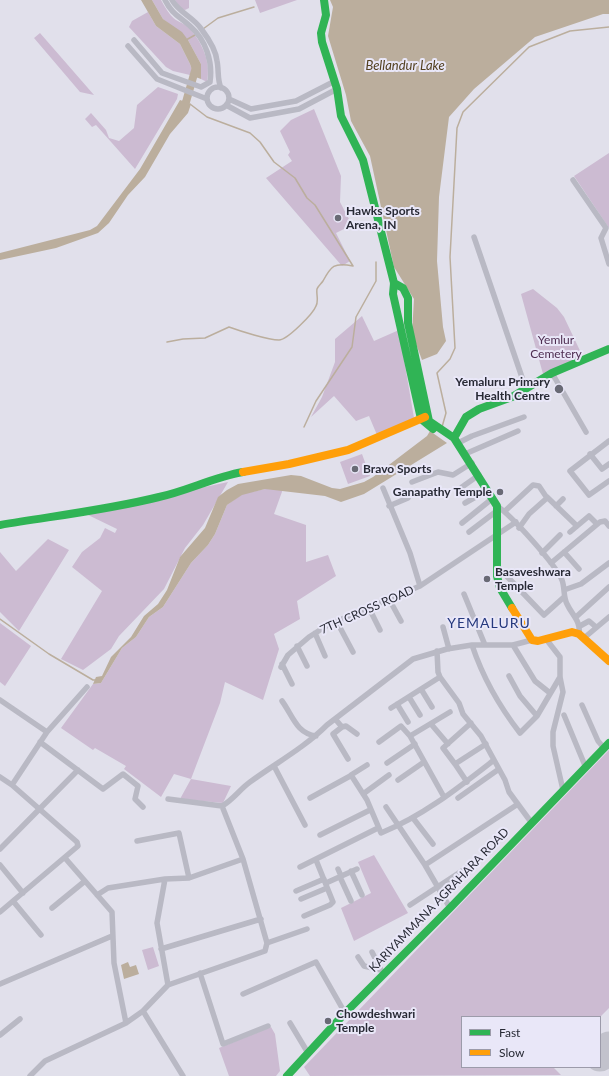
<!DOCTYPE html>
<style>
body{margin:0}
#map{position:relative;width:609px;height:1076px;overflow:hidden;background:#e1e0eb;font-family:Lato,sans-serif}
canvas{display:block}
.legend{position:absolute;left:461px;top:1016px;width:140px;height:52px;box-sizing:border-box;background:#e9e7f8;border:1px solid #9c9baa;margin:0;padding:5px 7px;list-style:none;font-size:12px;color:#282a35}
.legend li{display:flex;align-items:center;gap:8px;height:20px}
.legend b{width:20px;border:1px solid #9c9baa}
</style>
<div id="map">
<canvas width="609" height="1076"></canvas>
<ul class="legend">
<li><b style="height:5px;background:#30b455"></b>Fast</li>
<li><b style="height:5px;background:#ff9f0a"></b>Slow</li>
</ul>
</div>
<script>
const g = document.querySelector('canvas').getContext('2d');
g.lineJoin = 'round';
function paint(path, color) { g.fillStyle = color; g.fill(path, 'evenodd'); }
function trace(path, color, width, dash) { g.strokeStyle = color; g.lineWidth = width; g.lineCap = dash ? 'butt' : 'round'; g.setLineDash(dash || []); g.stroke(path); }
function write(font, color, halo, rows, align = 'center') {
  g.font = font + ' Lato,sans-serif'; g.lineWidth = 4; g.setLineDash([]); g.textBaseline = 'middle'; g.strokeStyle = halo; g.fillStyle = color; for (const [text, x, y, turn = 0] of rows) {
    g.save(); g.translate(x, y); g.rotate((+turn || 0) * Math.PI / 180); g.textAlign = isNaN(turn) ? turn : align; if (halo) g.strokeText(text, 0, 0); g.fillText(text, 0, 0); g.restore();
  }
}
paint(new Path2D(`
 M152,0H161C165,7 169,15 176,20C181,23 185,24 189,28C203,43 211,63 207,82L201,79V64L188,40L163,19Z
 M175,0H189V8L185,10L181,9Z
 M255,0H297L260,13Z
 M148,12L156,26L180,44L190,64L192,70L190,75L173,71L166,67L129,27L132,21Z
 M40,33L94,95L80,92L34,38Z
 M158,87L178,94L177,99L135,169L96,125L92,127L85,119L91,113L106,130L109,138L119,141L134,128L137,105Z
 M314,109L341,176L340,202L352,225L336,233L350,261L342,266L266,178L292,161L288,155L290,152L280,131L291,120Z
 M609,153V228L574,176Z
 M533,289L557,308L564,317L583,357L543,374L521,294Z
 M362,316L374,341L399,330L414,418L377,435L369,416L356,421L334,396L311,417L322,397L335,362V339Z
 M362,454L370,476L348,484L340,462Z
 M228,482L203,525L185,548L164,589L119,636L111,649L83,670L61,659L102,591L72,567L82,552L100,538L105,528L115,533L117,529L84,513Z
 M265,489H283L274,514L306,525V562L328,555L336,576L297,601L300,619L274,634L279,649L263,700L225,682L220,703L191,779L231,786L223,803L180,799L191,779L174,774L161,797L124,769L126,766L95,748L93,750L61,728L93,684L101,683L122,648L136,637L149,617L163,607L191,563L208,545L215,534L227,505L242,494Z
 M48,539L69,550L19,631L0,612V552L16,571Z
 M0,623L31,646L5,686L0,682Z
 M609,750V1008L600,1017H462V1067H553L561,1075L310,1076L304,1067Z
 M374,855L408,913L354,941L341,908L371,893L358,862Z
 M153,947L159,966L148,970L142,950Z
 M271,1027L275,1034L280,1071L276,1076H229L219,1048Z`), '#ccbbd2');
paint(new Path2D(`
 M141,0H152L163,19L182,32L188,40L201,64V79L190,75L192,70L190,64L180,44L156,26Z
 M330,0H609V14H603L535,37L474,89L449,117L439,197L437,261L443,327L446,341L437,354L422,360L412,333L414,299L394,267L370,156L351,121L346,95L328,36L333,7Z
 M180,100L191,104L188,113L170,134L145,177L128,195L109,223L98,233L56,248L0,260V253L90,230L97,226L140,169Z
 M430,431L447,443L364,494L341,502L325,496L265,489L242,495L227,505L215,534L208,545L191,563L163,607L149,617L136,637L122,648L101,683L93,684L96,677L102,676L111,657L131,637L144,616L158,604L167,590L180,557L205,528L218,497L227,490L238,484L291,475L301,476L332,488L340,489L364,482L373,477L427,436Z
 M128,962L130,967L136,965L139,974L124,979L121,965Z`), '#bbae9d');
trace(new Path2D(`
 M203,29L218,18L254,7
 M186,40L195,35
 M190,104L207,117L250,133L260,142L274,162L295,178L307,198L315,205L353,266
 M167,342L183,339L205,338L229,327C240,331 268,340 279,340C287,340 313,314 316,306C319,301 316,294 317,289C318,286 321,284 323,281C331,266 334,262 353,266
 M304,427L316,401L352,347L356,317L376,281V262
 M442,427L446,413L437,373L450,359L455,348L450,257L457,128L463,112L529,47L570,31L609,27
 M0,619L49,654L93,680H97`), '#bbae9d', 1.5);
trace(new Path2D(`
 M180,111L186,102L196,67`), '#bbae9d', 8);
trace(new Path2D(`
 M602,1054L609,1061`), '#c2c2cc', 13);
trace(new Path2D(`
 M600,1056L609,1047`), '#c2c2cc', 31);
trace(new Path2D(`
 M172,0C179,13 194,17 202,30C208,38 216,51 217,61C219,70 217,79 221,88
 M134,40L162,73L201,87L210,82C213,62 206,40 190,26C179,16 172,14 165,0
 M128,46L157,79L207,99
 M207 98a11 11 0 1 1 22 0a11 11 0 1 1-22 0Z
 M229,99L251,109L296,101L335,81
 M226,105L250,118L299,109L337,89
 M573,180L606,228L601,238L609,264
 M474,237L526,389
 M552,373L586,432
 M609,441L570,471L589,495L609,481
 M458,443L472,436L524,417
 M465,454L518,431
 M590,454L602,469L609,464
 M412,482L438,472L453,475L472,463
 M462,487L479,475
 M383,488L410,553L420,586
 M547,497L577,526
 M465,503L488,490
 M389,506L408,498
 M497,506C511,515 556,565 562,580C565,588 563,596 567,604C572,615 581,621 579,634
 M556,506L563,499
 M505,511L533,485L539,486L547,498L529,514L519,528
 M462,523L493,498
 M469,532L498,510
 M570,532L589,516L597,524
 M564,552L579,569
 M542,553L560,535
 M551,563L600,522L605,521L609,526
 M497,566L544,615L564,597
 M564,590L581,584L609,563
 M464,594L485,645
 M389,599L401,621
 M369,608L380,630
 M576,617L609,587
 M337,622L353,652
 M580,626L589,621L596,627
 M443,627L449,649
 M315,633L325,656
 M584,638L609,617
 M546,639L560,657V677L563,692L553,732V746L563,790
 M472,645C483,678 499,706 520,733L537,716L560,677
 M513,645L535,681L550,693
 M297,646L307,666
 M437,651L438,672L440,677L459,703L463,714L481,736L505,780L509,792L531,822
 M282,664L292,684
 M281,667L288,655L309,637L328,625L420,586L516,522
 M509,676L520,696L537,716
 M421,689L432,707
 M409,697L420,715
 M0,700L47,732L12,785
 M282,701C293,716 296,733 316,736
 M397,704L408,722
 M582,705L598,741L604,748
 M391,708L440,677
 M564,715L586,768
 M336,720L342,727L346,726L357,734
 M471,723L443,748L455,764L486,744
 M431,724L448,744
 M342,727L333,734L348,759
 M47,732L87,687
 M410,736L444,797
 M40,742L103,789L123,774L138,786L135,799L143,807
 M379,742L401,726L410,736L450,712
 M387,763L415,744
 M455,764L467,782
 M367,765L351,775L367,800L381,833C423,816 458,788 494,760
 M274,766L305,825
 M0,777L12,785L77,842L78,846L0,912
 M398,780L424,762
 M363,794L389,775
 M310,798L352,775
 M458,798L499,769
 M168,799L222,806C233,800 240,789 250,782C276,763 304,748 327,725L413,659L447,649L472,645H513L532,640
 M222,806L243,859
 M386,807L425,865L450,908
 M413,818L433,844
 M320,835L370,810
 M137,841L179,833L189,878
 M0,849L78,770
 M65,858L112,912L114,963L126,1023
 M0,865L23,893
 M425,865L518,804
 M300,867L378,828
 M338,869L341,876
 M351,871L362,895
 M340,877L351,901
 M165,879L157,923L168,985
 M326,883L357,869
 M296,891L324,879
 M301,899L327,888
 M13,901L41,935
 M410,905L477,861
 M52,908L85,881
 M304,916L330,905L333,902L316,860
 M267,943L307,929
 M161,949L261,919
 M372,952L381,970
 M358,957L364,966L381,970L384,974
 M200,973L223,1044L268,1026
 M0,984L112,936
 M243,994L316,962L345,1013
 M143,1011L183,1076
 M290,1023L308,1053
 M0,1035L20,1019
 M30,1076L45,1061L126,1023L143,1011L168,985L265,951L267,943L243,859L189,878L165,879L108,888L97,895`), '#b9b9c4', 5.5);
trace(new Path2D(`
 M324,0L326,15L321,33L322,42L337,89L341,116L363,160L394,283L393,294L421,419L433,429
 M394,283L403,288L408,298V323L429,421L454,438L497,506V576L500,588L512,608
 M454,438L466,417L479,409L512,397L552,373L609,349
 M0,525C53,516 107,510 159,497C187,491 214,477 243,472
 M287,1076L345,1013L450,908L609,743`), '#30b455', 8);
trace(new Path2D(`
 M243,472L289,464L348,450L425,417
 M512,608L532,640L538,641L572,632L579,634L609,661`), '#ff9f0a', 8);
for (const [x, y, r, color] of [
 [338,218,4,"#696a75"],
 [559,389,5,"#696a75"],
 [355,469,4,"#696a75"],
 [500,492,4,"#696a75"],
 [487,579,4,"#696a75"],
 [328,1021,4,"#696a75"]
]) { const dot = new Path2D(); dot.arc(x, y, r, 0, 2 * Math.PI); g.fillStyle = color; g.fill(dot); trace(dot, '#e9e7f8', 1.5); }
write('bold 12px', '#282a35', '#e9e7f8', [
 ["Hawks Sports",346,211],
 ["Arena, IN",346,225],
 ["Yemaluru Primary",550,382,"right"],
 ["Health Centre",550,396,"right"],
 ["Bravo Sports",363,469],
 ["Ganapathy Temple",492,492,"right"],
 ["Basaveshwara",495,572],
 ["Temple",495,586],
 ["Chowdeshwari",336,1014],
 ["Temple",336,1028]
], 'left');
write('12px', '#4e2d51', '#e9e7f8', [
 ["Yemlur",556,340],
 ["Cemetery",556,354]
]);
write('12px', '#282a35', '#e9e7f8', [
 ["7TH CROSS ROAD",367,610,-24],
 ["KARIYAMMANA AGRAHARA ROAD",439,900,-46]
]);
write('italic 13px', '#534020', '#e9e7f8', [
 ["Bellandur Lake",405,66]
]);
g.letterSpacing = '1px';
write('14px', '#26397e', '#e9e7f8', [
 ["YEMALURU",489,623]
]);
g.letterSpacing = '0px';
</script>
